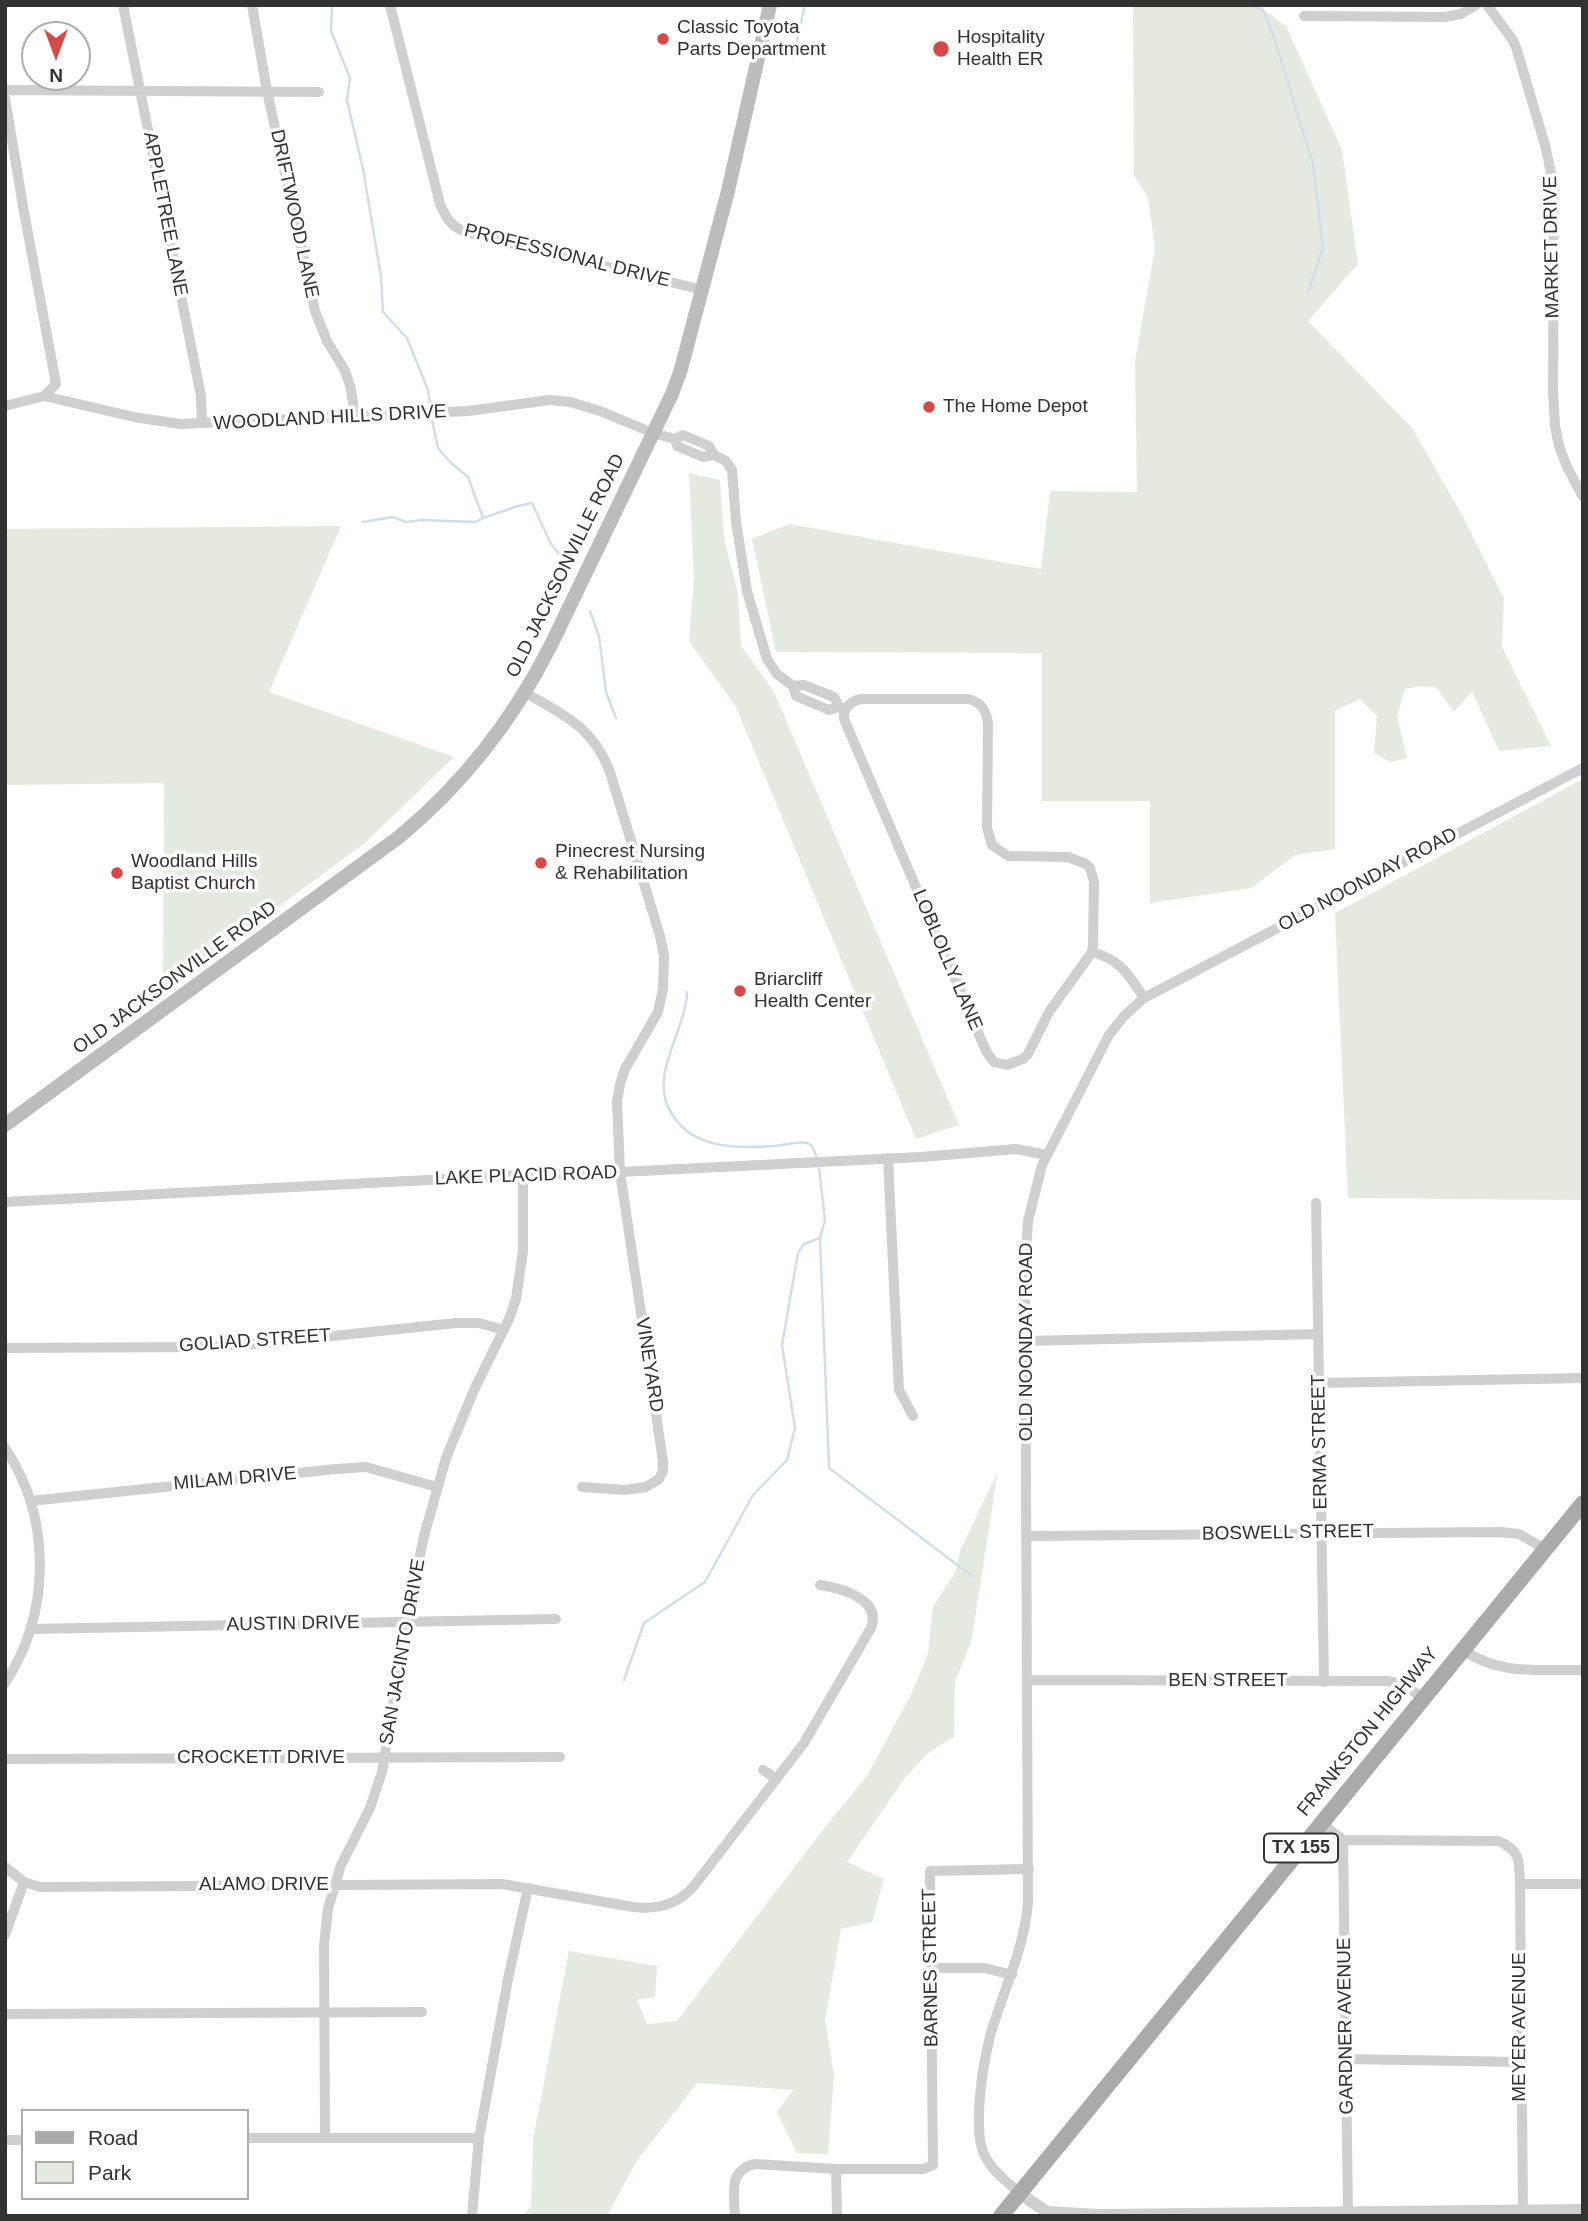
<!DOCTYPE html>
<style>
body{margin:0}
#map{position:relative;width:1588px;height:2221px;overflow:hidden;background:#fff;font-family:Helvetica,sans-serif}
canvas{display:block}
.frame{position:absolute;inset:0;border:7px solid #323232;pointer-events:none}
.legend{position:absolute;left:21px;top:2109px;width:228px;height:91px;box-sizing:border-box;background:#fff;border:2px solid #adadad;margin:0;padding:9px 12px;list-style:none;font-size:21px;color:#323232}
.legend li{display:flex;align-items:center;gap:14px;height:35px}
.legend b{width:35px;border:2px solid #adadad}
.north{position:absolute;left:21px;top:21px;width:70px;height:70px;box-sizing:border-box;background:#fff;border:2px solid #adadad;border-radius:50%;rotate:180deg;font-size:19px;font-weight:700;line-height:28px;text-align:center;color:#323232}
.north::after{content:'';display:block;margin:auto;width:24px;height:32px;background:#d64946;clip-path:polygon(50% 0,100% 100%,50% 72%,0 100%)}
</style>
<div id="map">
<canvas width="1588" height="2221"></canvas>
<div class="frame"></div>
<ul class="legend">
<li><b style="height:9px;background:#aaa"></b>Road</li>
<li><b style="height:19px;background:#e4eadf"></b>Park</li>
</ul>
<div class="north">N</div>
</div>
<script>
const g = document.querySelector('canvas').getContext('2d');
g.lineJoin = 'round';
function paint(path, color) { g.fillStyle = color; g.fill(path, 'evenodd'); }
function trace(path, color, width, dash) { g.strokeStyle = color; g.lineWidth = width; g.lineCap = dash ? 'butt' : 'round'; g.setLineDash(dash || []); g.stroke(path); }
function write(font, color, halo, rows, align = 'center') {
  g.font = font + ' Helvetica,sans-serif'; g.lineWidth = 7; g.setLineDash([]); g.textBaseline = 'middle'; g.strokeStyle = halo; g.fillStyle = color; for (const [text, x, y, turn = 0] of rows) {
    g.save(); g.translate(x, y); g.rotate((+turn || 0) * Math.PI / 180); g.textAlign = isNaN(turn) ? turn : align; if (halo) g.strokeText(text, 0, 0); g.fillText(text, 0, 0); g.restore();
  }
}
paint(new Path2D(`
 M1133,5H1257L1286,26L1342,150L1358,264L1308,321L1412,428L1462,515L1504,599L1502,647L1551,746L1499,751L1472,691L1454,712L1436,687L1420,686L1405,689L1397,716L1407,758L1390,762L1374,753L1377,716L1360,699L1335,711V849L1295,855L1251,888L1150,903V801H1042V653L776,652L752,539L789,524L1041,569L1050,491L1137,492L1135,362L1155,248L1148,197L1134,175Z
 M689,473L720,480L724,538L738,594L741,646L774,692L959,1125L916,1139L736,707L689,641L694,577Z
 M341,526L269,692L454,757L366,842L163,992L164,783L5,785V529Z
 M1583,779V1200L1348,1198L1335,913Z
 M998,1471L971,1643L955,1681L954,1737L928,1753L904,1779L847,1862L884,1879L872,1922L841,1929L825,2020L834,2075L828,2154L797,2153L777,2112L793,2090L697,2083L636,2162L607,2216H523L531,2206L533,2140L569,1951L657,1966L655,1997L637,2000L647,2024L677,2021L826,1826L867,1776L911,1695L928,1654L933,1606L955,1573L960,1551Z`), '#e4eadf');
trace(new Path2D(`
 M332,5L331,31L350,78L347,100L363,169L381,277L383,312L407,338L428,390L430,403
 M1252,5L1263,10L1274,38L1313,164L1323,248L1308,292
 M793,58L805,5
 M432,420L438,448L451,463L468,477L483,518L518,506L532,503L551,544L567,564
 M363,522L393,517L406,522L422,520L475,522L483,518
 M590,611L599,636L606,692L616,718
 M687,992C686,1030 649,1075 670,1111C692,1150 735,1148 775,1146C785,1145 798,1141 807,1143C813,1145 814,1150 816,1156
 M819,1168L825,1220L820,1238L829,1468L972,1576
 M624,1680L644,1623L705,1582L753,1495L787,1460L795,1428L782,1345L798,1253L804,1244L820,1238`), '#d0deea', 2.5);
trace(new Path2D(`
 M123,5L201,396L202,423
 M252,5L267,91L315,311L327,341L344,369L350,385L355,415
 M390,5L440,204C446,218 451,226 465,232L703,290
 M1487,5L1512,39L1516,47L1545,145L1554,187L1553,390L1555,426L1559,446L1567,467L1583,497
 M1304,16L1445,17L1461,14L1476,5
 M5,90L319,92
 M5,98L24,212L56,384L44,396
 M5,406L44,396L134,417L180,424L468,411L550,400L570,402L600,411L653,433L675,439L683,435L709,446L714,455L726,461L732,470L736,522L747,591L767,659L777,674L793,686
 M675,439L677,446L703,457L714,455
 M524,692C564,715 593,727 610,772L660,936L664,956L663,989L658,1012L625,1069L620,1084L617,1101L620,1172L663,1461V1471L659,1479L646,1487L625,1490L582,1487
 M861,699H968C981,702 986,710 988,723L987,828L992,845L1008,856L1068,857L1086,864L1090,868L1094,882L1093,945L1092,952L1049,1012L1028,1054L1023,1059L1007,1065L994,1062L986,1051L844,719C843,708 851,701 861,699Z
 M839,707L829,710L796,696L793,686L804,685L834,697L839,707L845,710
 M1092,952C1121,960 1128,974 1144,998
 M888,1158L899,1390L913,1416
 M5,1202L523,1175L620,1172L921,1157L1016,1149L1047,1155
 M1316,1203L1324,1682
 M1027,1341L1318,1334
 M5,1348L202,1347L267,1343L456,1323H479L504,1330
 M1319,1383L1583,1378
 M5,1448C52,1518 51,1613 5,1683
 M30,1501L336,1469L366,1467L437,1487
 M1027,1536L1500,1532L1519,1534L1545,1549
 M31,1629L556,1619
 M1463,1650C1501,1676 1539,1669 1583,1670
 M1028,1680L1387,1681L1401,1684L1424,1698
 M5,1759L560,1757
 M763,1770L777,1779
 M1321,1823L1343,1840
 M1343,1840L1498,1841C1521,1850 1519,1861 1520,1884L1523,2210
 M1343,1840L1348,2213
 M5,1867L24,1882L40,1887L502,1884L633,1907C657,1910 677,1905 693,1887L804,1743L871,1628C882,1599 841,1588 820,1585
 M1520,1884H1583
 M5,1935L24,1882
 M931,1968H985L1012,1975
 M5,2014L422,2012
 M1346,2059L1520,2062
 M325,2137L324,1945L328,1909L341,1865L370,1808L382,1772L406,1622L424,1536L446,1458L474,1390L509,1319L516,1299L523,1251V1175
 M247,2138H479
 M5,2140H23
 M836,2169L837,2216
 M1019,2193C1008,2182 993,2172 986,2158C978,2144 979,2126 979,2111C980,2086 984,2061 990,2036C1003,1991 1024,1950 1028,1903L1025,1267L1028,1221L1042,1165L1109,1035L1124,1016L1144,998L1583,768
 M472,2216L479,2138L508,1979L528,1888
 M735,2216C734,2194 728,2170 755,2164L836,2169H924L933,2165L930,1871L1029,1869`), '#cfcfcf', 10);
trace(new Path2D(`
 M1019,2193L1047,2212L1098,2215L1583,2210`), '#cfcfcf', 12);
trace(new Path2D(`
 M5,1125L399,837C462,785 514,718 551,645L672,394L681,369L728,191L770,5`), '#bcbcbc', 14);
trace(new Path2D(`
 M1001,2216L1583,1503`), '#aaa', 16);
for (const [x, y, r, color] of [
 [663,39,7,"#d64946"],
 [941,49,9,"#d64946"],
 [929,407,7,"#d64946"],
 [541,863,7,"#d64946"],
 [117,873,7,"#d64946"],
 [740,991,7,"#d64946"]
]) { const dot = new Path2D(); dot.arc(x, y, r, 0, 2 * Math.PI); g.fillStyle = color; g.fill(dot); trace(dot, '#fff', 2.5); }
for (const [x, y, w] of [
 [1301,1848,74]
]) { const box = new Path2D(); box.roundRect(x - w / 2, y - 14.5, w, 29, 5); g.fillStyle = '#fff'; g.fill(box); trace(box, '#323232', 2); }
write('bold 18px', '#323232', null, [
 ["TX 155",1301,1848]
]);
write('19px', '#323232', '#fff', [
 ["Classic Toyota",677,28],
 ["Parts Department",677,50],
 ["Hospitality",957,38],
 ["Health ER",957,60],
 ["The Home Depot",943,407],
 ["Pinecrest Nursing",555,852],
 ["& Rehabilitation",555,874],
 ["Woodland Hills",131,862],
 ["Baptist Church",131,884],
 ["Briarcliff",754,980],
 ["Health Center",754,1002]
], 'left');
write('19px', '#323232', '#fff', [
 ["APPLETREE LANE",165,214,79],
 ["DRIFTWOOD LANE",294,214,78],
 ["MARKET DRIVE",1552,247,-91],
 ["PROFESSIONAL DRIVE",567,256,14],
 ["WOODLAND HILLS DRIVE",330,418,-3],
 ["OLD JACKSONVILLE ROAD",566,566,-64],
 ["OLD NOONDAY ROAD",1368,880,-28],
 ["LOBLOLLY LANE",947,960,67],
 ["OLD JACKSONVILLE ROAD",175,978,-36],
 ["LAKE PLACID ROAD",526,1176,-2],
 ["GOLIAD STREET",255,1341,-4],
 ["OLD NOONDAY ROAD",1027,1342,-90],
 ["VINEYARD",649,1365,81],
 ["ERMA STREET",1320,1442,-91],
 ["MILAM DRIVE",235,1479,-5],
 ["BOSWELL STREET",1288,1533,-1],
 ["AUSTIN DRIVE",293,1624,-1],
 ["SAN JACINTO DRIVE",403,1652,-80],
 ["BEN STREET",1228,1681],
 ["FRANKSTON HIGHWAY",1368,1732,-51],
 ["CROCKETT DRIVE",261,1758],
 ["ALAMO DRIVE",264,1885],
 ["BARNES STREET",931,1968,-91],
 ["GARDNER AVENUE",1346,2026,-91],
 ["MEYER AVENUE",1520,2027,-90]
]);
</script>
